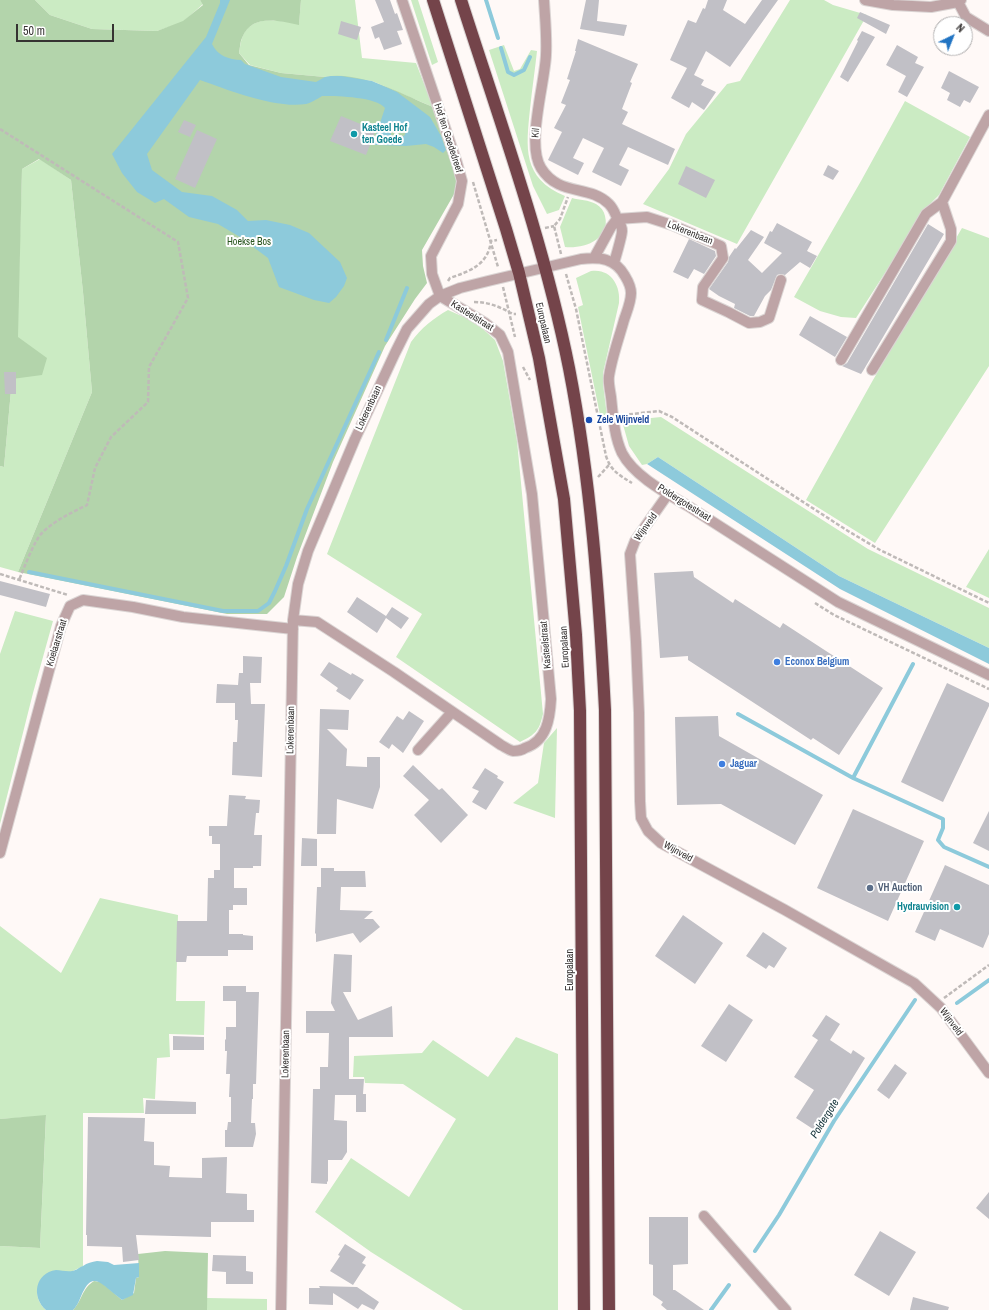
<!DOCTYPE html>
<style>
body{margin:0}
#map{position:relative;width:989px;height:1310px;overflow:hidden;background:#fff9f7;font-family:"Archivo Narrow",sans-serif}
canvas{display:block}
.north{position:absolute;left:933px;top:16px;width:40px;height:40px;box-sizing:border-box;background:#fff;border:1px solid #afadad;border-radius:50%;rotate:43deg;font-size:11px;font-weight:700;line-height:16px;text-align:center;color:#363332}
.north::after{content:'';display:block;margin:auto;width:14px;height:18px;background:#2174c3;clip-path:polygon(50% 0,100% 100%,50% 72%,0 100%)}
.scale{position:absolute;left:16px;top:24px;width:98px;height:18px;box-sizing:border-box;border:2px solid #363332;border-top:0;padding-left:5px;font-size:12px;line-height:14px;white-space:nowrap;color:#363332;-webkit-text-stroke:3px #fff;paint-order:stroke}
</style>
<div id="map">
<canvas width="989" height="1310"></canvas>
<div class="north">N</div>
<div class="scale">50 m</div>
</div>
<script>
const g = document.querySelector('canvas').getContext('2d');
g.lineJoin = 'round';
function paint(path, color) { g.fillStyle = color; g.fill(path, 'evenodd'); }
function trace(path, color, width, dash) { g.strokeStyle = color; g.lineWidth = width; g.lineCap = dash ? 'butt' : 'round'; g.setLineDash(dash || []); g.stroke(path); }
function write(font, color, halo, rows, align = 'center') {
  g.font = font + ' "Archivo Narrow",sans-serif'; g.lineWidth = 4; g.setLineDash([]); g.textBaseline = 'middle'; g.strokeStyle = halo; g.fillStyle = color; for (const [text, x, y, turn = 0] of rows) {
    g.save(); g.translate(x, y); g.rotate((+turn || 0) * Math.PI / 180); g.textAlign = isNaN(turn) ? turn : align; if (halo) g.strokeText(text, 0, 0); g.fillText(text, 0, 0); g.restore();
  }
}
paint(new Path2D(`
 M35,0H200L203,4L183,22L157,31L92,29L50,15Z
 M301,0H355L362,58L416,63L433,107L372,81L331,76L325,77L281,73L250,65L239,53C240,49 240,43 242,38C252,13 279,21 299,24Z
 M411,0H418L438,62L432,65Z
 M790,0H824L833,5L867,15L737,244L643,204L669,169L686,134L727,84L740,81Z
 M504,45L514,71L520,69L531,50L537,51C535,70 532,89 530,109C526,148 522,178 565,196L559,210L547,214L533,186L489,50Z
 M905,101L970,137L939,195L928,206L856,318L841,317L820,311L794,297L861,181Z
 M40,159L71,180L83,292L92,392L18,572L0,567V466L4,467L12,379L17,337L22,169Z
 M572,198C579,200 589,200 596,204C601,207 604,211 605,216C611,240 583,249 565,247L560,227Z
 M962,228L989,238V366L875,543L806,500L873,380Z
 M591,271C611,268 621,286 619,303L603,373V384L607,416L600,415L578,307L583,305L576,278Z
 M448,310L466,318L483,329L495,340L503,361L517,441L543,714C539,731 536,734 520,742L396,657L422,614L327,554L411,342C421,328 434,318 448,310Z
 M661,417L868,549L989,608V648L839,576L658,457L647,464L642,465L629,446L622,421Z
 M989,549V598L966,587Z
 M15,611L53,621L33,693L0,824V654Z
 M557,728L555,818L513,803L538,783L544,743Z
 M100,898L178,915L176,1001H205L204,1035L169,1034L170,1057L157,1058L155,1099L143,1098L144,1113H83V1266L73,1271L39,1283C36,1295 37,1302 46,1310H0V1246L40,1248L46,1116L0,1119V926L61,973Z
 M516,1037L558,1054V1310H463L371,1252L315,1212L351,1158L409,1197L456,1119L403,1084L365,1083L364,1077H353L354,1056L422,1053L433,1040L488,1077Z
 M207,1298L267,1299V1310H207Z`), '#cbebc3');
paint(new Path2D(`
 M0,0H35L50,15L92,29L157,31L183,21L203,5L200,0H301L299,25C279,21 252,13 242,38C240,42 240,49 239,53L249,65L281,73L325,77C358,70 402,94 433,107L457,176V189L422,250L423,266L427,283L415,299L385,346L333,462L297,557L284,597L267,614H227L18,572L92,392L83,292L71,180L39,159L22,169L18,337L47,358L42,375L12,379L4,467L0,466Z
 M46,1115L40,1248L0,1246V1119Z
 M165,1251L208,1253L207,1310H73C82,1301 82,1288 94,1281L101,1282L122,1300L134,1293L136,1278L139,1277L138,1254Z`), '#b3d4ab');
paint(new Path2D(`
 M220,0H230L212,44C217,55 229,60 241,60L245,64L281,77L316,82L325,77L331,76H341L372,81L397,92L430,117L441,136L446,150L443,153L434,147L426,144L406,146L378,145H375L374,141L385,108C376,97 339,96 324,96H322C317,99 311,103 306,104C276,109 228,90 200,80L147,154L152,170L182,192L212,196L237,210L248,221L266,220L290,225L309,233L340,262L347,278L344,286L336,297L329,303L314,300L279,287L268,258L240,237L218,224L189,217L164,199L155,203L137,192L122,173L112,154L206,37L220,3ZM397,124L402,125C406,129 407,132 404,136L394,139C388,134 391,127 397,124Z
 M658,457L839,576L989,648V664L840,589L647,464Z
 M97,1261L108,1262L114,1265L139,1263V1277L136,1278L133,1295L122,1300C119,1297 115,1295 112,1292C102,1284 93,1273 84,1290C80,1297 79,1304 73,1310H46C31,1297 35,1273 56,1270C61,1270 67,1272 72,1271C76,1271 79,1267 83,1266C87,1263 92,1262 97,1261Z`), '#8dcadb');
trace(new Path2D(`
 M486,0L498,38
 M501,48L508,72L514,75L524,70L530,57
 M386,340L407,288
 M29,572L223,611H258L269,603L275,591L286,566L307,509L379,352
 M738,714L853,778L943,819V828L938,840L944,847L989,867
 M853,778L913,664
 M957,1003L989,980
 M755,1251L779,1215L834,1121L915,1000
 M711,1310L729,1285`), '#8dcadb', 4);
paint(new Path2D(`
 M375,0H390L395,14L397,13L403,30L397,31L402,44L384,50L379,37L375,39L371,27L384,22Z
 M586,0H599L597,21L627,25L624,36L580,29Z
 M708,0H727L723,10L745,24L762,0H778L730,67L706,51L694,75L704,80L701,85L716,92L704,110L692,102L689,108L671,98L687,68L670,60L688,20L696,23L703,8L705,9Z
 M860,12L890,25L886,34L857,18Z
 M341,21L361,27L357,40L338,34Z
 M862,31L875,37L848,82L840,77L858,41L857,40Z
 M578,39L638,64L630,82L632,83L622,109L628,112L622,124L675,149L668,165L628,147L619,165L629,170L621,186L592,172L604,148L583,138L573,158L584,163L578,175L548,160L562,132L554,128L566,105L561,103L570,80L567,79L576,51H575Z
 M897,45L918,57L915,63L924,67L907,97L898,92L906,76L886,65Z
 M949,71L979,87L970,103L964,100L960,107L947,100L950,93L941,88Z
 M341,116L363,125L365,121L377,127L366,155L330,141Z
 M184,120L196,125L190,137L178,132Z
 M197,130L217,139L195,188L175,179Z
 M828,165L839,171L833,180L823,175Z
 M686,166L715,180L706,198L678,184Z
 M777,223L812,242L807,251L817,256L810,268L800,262L785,275L780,274L777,275L771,290L765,296L754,316H750L734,308L735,304L719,296L709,289L728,262L729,257L735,248L736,249L751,230L764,237L748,260L762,273L782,253L764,243L770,231L772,232Z
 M928,224L944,234L863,371L861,374L842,366L847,363Z
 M689,239L715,251L716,256L704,274L694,269L688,279L673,272Z
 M810,316L847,337L835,357L799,335Z
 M4,372H16V394H5Z
 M693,571L694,577L733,603L735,599L780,628L783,623L883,688L839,755L813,738L811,740L688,660V656L660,658L654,573Z
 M0,581L50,594L46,607L0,595Z
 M357,597L386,616L392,607L409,618L401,629L386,618L377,633L347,612Z
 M243,656L262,657L261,683H250L251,704H265L262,777L232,775L233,742H237L238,720H235V703H216L217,684L238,685L239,673H243Z
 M329,662L346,672L351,675L352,673L364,680L350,700L336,691L338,688L320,675Z
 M947,683L989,703V706L943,802L901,782Z
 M320,709L349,710L348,730L327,729L347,749L346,766L367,767V757H380V787L373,809L337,799L336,834H317Z
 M409,711L424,721L403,753L392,744L389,749L379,742L397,716L403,720Z
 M718,716L719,736L823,795L795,845L721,804L677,805L675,717Z
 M413,765L439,790L442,788L468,815L441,843L414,815L429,800L403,776Z
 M485,768L498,776L497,778L504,782L486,810L472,802L479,791L472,788Z
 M229,795L246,796L245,799L260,800L259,813H256L254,835H262L261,866H253V868H234V888H247V905H233V910H229V934H243V935L253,936V950H228V956H187L186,962H176L177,921H207L208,878H214V870H220V844H212V836H209V826H227Z
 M853,809L924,841L888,921L817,888Z
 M989,811V851L973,843Z
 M302,838L317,839V866H301Z
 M945,865L989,885V934L983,948L940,929L935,941L915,932Z
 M321,868H334V871H365L366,887H341L340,910L373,911L364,919H373L380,927L360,943L353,933L316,942V934L315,933L317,887H321Z
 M683,915L723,943L695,984L655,956Z
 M763,932L787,948L774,968L769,965L766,969L746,956Z
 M334,954L352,955L351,992H343L358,1020L392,1006L393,1037H349V1079H364L363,1094H366V1112H356V1095H335L334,1120L347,1121V1152L342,1160H328V1182L327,1181V1184L311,1183L313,1089H320V1067H328L329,1033H306V1011H335L331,1003Z
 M223,986H246V992H259L256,1084H253V1099H252L251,1123H255L256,1134L253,1147H225V1130H227L228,1122H231V1097H229L230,1074H226L227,1051H225V1040L226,1039V1027H236V1001H223Z
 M729,1004L753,1020L726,1062L701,1046Z
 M826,1015L840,1024L830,1040L851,1054L853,1050L865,1058L836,1105L833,1103L816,1131L796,1118L814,1090L794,1077L818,1040L812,1036Z
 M173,1036L204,1037V1050H173Z
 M895,1064L907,1073L889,1099L877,1090Z
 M146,1100L196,1102V1114H145Z
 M88,1117L145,1118L144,1141L154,1142V1165L170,1166L169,1177L202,1178V1158L227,1157L226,1193L247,1194V1210H254V1222H211V1237L136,1235L139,1260L123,1262L122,1247L87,1246V1235H86Z
 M989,1192V1219L976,1208Z
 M649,1217H688V1264L673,1265V1290H675L704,1310H667L661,1305L663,1302L653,1295V1265L649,1264Z
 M880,1231L916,1252L889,1296L854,1275Z
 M345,1244L366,1257L362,1263L366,1265L353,1285L330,1271L340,1256L338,1255Z
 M213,1255L246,1256V1271L253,1272V1284H226V1272L212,1271Z
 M319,1286L357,1287L379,1302L374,1310L362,1304L358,1309L333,1293V1305L309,1304V1288H320Z
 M913,1297L949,1307L948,1310H910Z`), '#c1c0c6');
const minor = new Path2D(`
 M402,0L457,163L462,181L458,204L431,256L432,274L440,296
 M544,0C545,18 547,37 546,55C545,83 526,144 541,168C559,197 589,184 609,204C614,209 615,214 618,220C620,223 622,226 622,231C622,236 616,256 614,263
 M865,0L893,5L931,7L958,2L961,0
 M958,2L966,17L989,31
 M617,219L647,217L672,225L721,246L723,258L703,287L702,300L728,312L749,323L760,322L769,318L781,280
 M594,258L611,227L617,219
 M841,360L926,214L942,202
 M872,370L951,241V229L942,202L989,115
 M668,494L635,541L630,554L636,642L639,713L640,801L641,818L648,831L661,843L785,910L914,983L941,1008L989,1073
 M293,620L317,622L394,672L501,745C505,747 509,750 513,751C517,751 522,750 525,748C547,741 550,718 551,699L532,494L508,352L500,335L485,323L440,296
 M418,750L452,712
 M0,853L61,626L70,606L83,600L133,607L183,617L293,629
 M704,1216L786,1310
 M281,1310L293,620L298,584L308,551L355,439L395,353L407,329L429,304L440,296L460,288L488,281L581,259C600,257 615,258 625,276C628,281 631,288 631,293C631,302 627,311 624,320C619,338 612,357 609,376C608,382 610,390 611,397C613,415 614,436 622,453C634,476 666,493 688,506L838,602L989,675`);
const highway = new Path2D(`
 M433,0L506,229L519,273L539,358L564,499L576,635L580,711L584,1310
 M461,0C500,122 544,243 569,368C591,481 599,595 605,710L609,1310`);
trace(minor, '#dbd5d4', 12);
trace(highway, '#dbd5d4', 14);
trace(new Path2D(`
 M0,129L178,242L188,298L149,367L148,402L111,437L95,468L87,505C71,513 55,520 42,533C34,541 24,568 19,580
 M473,182L498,267
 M545,228L554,226
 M561,254L554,226L560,219L568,197
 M566,274L576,309L606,456C611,471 619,475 632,483
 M448,281L450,278C470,271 488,265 491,241L497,240
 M503,287L515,337
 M474,302C489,302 500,307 513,314H516
 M523,367L530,380
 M623,415L659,411L672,417L848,531L880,550L989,603
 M598,477L609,465
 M0,574L68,595
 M815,603L834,615L989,689
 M944,998L989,965`), '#bfbab8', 2.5, [4, 2]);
trace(minor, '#bea4a6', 10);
trace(highway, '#74444a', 12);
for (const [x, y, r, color] of [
 [354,134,4,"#0f9aa8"],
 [589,420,4,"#1a4fb4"],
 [777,662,4,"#3f7fe0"],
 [722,764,4,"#3f7fe0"],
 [870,888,4,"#5c6f8a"],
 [957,907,4,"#0f9aa8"]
]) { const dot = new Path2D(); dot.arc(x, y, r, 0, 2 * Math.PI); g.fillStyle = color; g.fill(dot); trace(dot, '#fff', 1.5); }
write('bold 10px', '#0d838f', '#fff', [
 ["Kasteel Hof",362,128],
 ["ten Goede",362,140],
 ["Hydrauvision",949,907,"right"]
], 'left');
write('10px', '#363332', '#fff', [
 ["Kil",536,133,-85],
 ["Hof ten Goededreef",448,138,72],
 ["Lokerenbaan",690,233,22],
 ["Kasteelstraat",472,316,32],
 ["Europalaan",543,323,77],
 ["Lokerenbaan",369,408,-65],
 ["Poldergotestraat",684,503,32],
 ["Wijnveld",646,527,-54],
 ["Koelaarstraat",57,643,-73],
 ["Kasteelstraat",546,645,-95],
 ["Europalaan",565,647,-93],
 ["Lokerenbaan",291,730,-89],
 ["Wijnveld",678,852,29],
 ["Europalaan",570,970,-90],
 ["Wijnveld",951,1022,53],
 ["Lokerenbaan",286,1054,-89]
]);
write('10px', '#28541d', '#fff', [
 ["Hoekse Bos",249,242]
]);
write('bold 10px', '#164399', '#fff', [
 ["Zele Wijnveld",597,420]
], 'left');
write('bold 10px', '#366cbe', '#fff', [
 ["Econox Belgium",785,662],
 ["Jaguar",730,764]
], 'left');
write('bold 10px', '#4e5e75', '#fff', [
 ["VH Auction",878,888]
], 'left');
write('italic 11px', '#16353c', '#fff', [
 ["Poldergote",825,1119,-58]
]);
</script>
